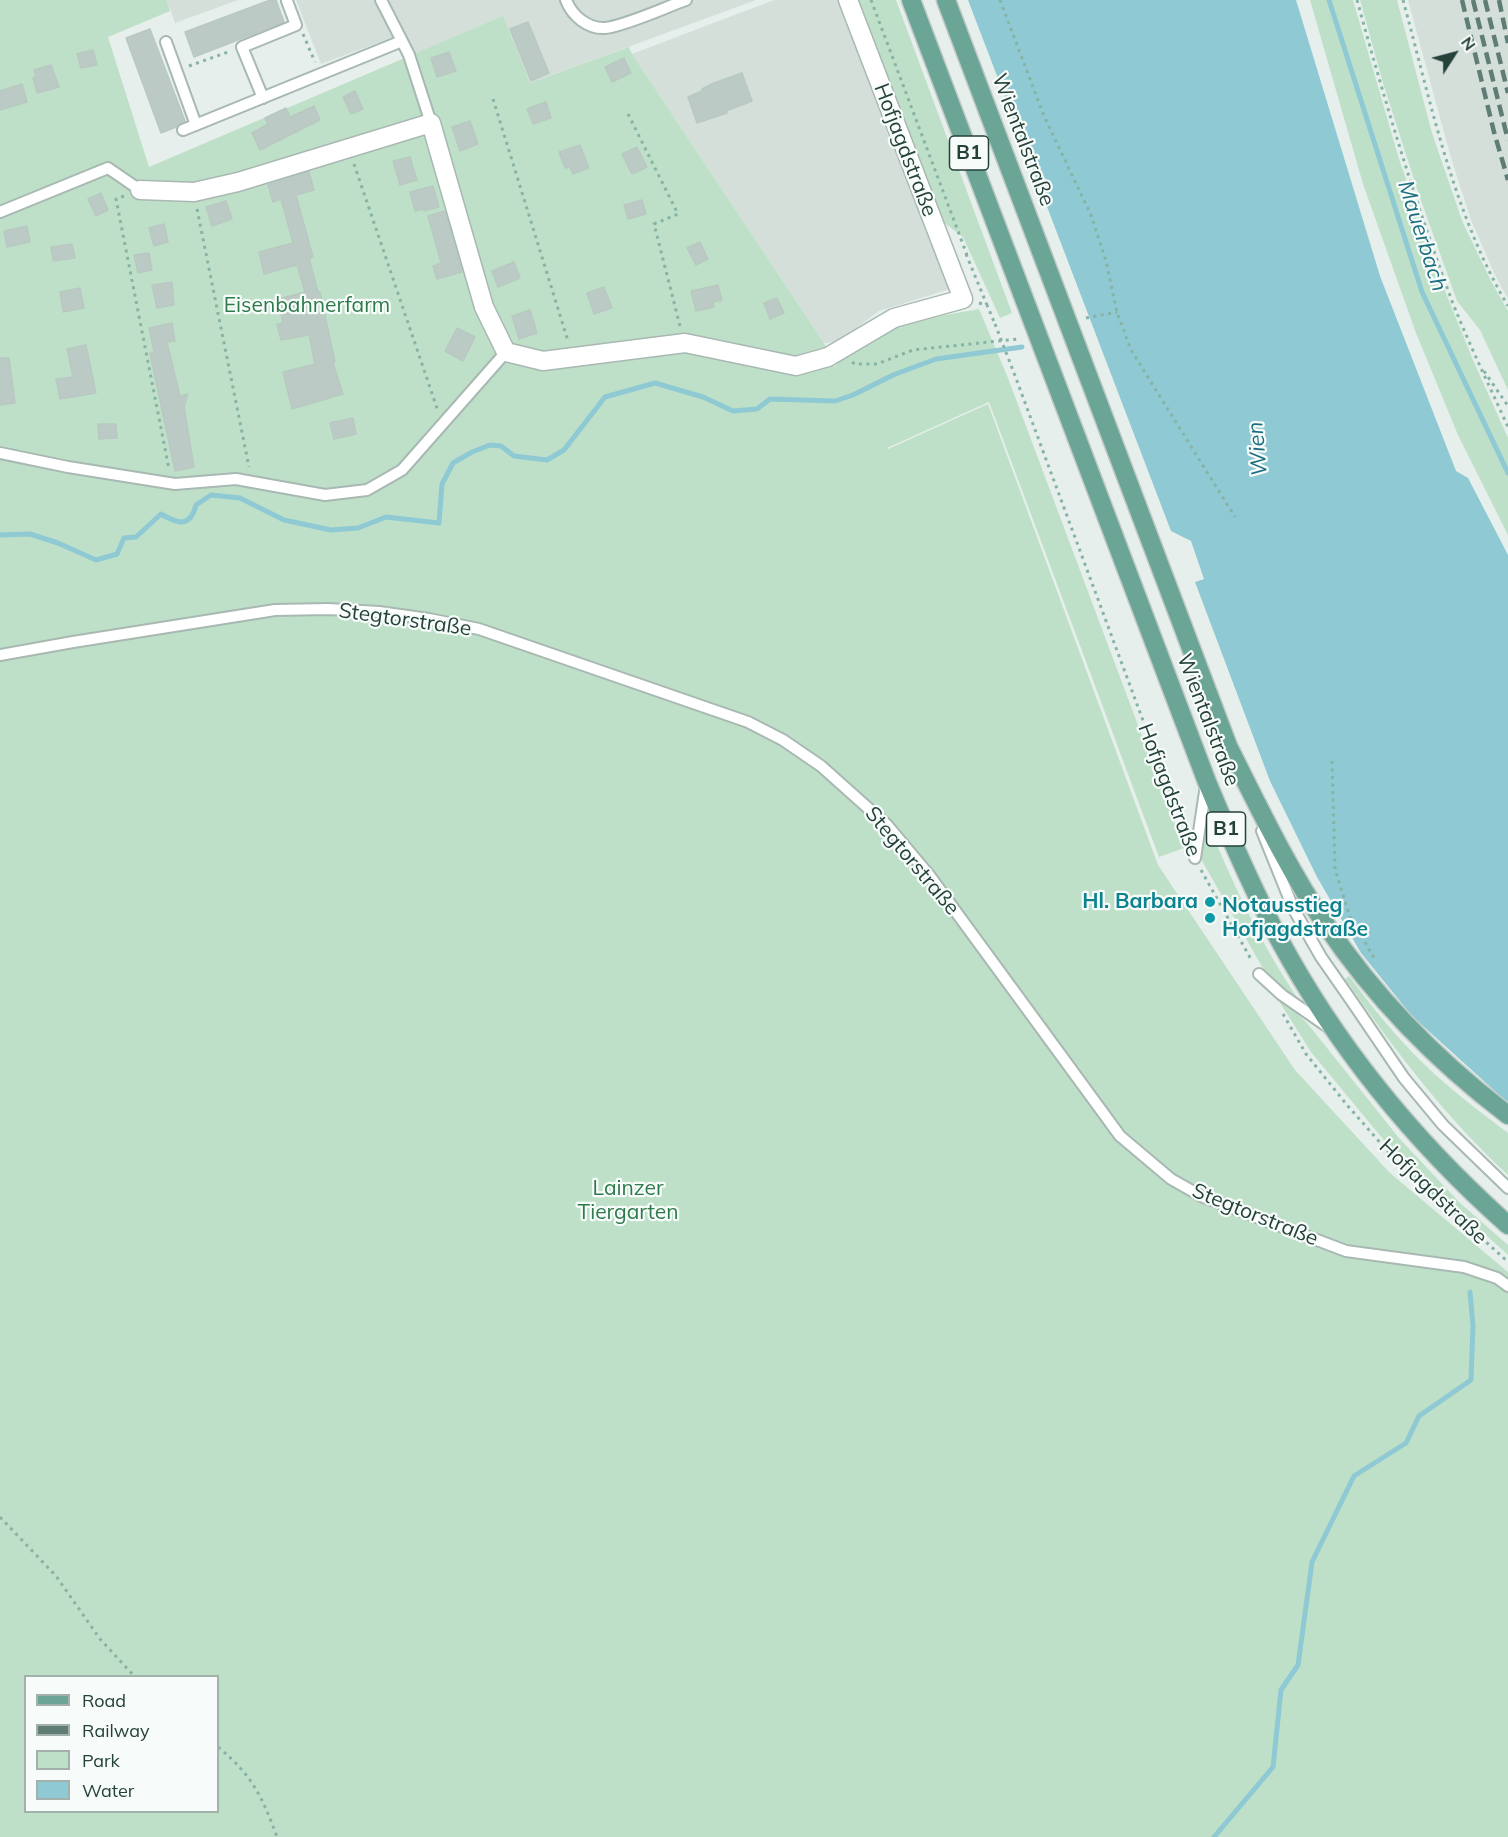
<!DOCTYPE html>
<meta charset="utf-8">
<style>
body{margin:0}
#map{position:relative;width:1508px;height:1837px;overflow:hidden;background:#e6efeb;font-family:Mulish,sans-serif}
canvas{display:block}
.legend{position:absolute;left:24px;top:1675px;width:195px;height:138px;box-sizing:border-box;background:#f7fbf9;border:2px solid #a3b1ad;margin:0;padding:8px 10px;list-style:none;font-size:18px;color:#24423a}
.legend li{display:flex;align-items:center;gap:12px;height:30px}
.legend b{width:30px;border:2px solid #a3b1ad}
.north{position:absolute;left:1424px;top:24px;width:60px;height:60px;-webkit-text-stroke:4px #f7fbf9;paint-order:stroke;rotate:54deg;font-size:16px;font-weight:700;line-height:24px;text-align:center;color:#24423a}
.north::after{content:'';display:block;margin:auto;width:21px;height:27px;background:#24423a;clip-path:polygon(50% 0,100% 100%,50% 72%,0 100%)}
</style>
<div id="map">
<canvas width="1508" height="1837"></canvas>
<ul class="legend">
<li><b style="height:8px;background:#6aa596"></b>Road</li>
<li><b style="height:8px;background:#5f7d75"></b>Railway</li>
<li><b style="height:16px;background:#bfe0c8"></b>Park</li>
<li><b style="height:16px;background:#8ec9d4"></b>Water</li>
</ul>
<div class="north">N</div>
</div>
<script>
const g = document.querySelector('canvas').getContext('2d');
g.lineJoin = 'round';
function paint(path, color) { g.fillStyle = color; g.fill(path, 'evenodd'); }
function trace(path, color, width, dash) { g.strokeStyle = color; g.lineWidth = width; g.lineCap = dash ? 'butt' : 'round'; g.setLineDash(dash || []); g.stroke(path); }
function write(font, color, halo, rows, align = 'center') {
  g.font = font + ' Mulish,sans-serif'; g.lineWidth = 4.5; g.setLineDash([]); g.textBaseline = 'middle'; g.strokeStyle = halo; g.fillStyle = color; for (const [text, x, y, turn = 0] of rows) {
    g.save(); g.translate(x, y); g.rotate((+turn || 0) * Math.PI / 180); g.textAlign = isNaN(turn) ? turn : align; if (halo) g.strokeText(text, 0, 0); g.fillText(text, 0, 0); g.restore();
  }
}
paint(new Path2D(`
 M167,0H238L175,23Z
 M296,0H756L530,83L413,53L404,33L321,64Z
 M774,0H842L950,289L879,311L838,342L824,343L632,54Z
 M1408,0H1508V299L1495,275L1471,220L1451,158Z`), '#d4dfda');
paint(new Path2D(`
 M0,0H167L170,11L108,37L149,167L503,16L530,83L629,47L632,54L824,343L834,367L849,352L901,323L979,309L1008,378L1184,848L1159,857L989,402L887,448L888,449L988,404L1158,865L1295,1070L1390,1173L1508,1272V1837H0ZM26,1676H218V1812H26Z
 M858,0H896L1012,313L1000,318L963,237L934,215L888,77Z
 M1310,0H1353L1399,159L1443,286L1473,360L1508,438V535L1458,435L1416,333L1363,184Z
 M1360,0H1397L1432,133L1463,223L1491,281L1508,311V390L1480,330L1457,301L1419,195L1383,83Z
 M1206,819C1232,882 1262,947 1301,1003L1265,972L1201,859Z
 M1349,976C1372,1007 1397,1038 1425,1065C1451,1090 1479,1111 1508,1133V1175C1445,1117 1394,1049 1345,979Z
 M1272,990L1307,1023L1399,1138L1459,1202L1508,1245V1255L1392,1150L1311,1052Z`), '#bfe0c8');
paint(new Path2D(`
 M968,0H1296L1380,276L1456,471L1468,478L1508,555V1103L1412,1016L1361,953L1317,877L1270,781L1195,582L1204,579L1191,541L1171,531Z`), '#8ec9d4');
trace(new Path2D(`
 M1329,0L1422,292L1508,473
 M0,535L30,534L58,543L96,560L117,554L124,538L136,537L161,514C178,524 190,528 196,505L211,495L240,498L284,520L331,530L358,528L386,517L439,523L442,484L453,463L472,452L490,445L501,446L514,456L547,460L564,450L605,397L655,383L703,397L733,411L757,409L770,399L835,401L853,395L893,375L936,359L1022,347
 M1214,1837L1273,1767L1281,1690L1298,1665L1312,1562L1354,1476L1406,1443L1419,1416L1471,1380L1473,1326L1470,1292`), '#8ec9d4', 5);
const building = new Path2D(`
 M270,0H276L284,22L194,57L185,32Z
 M528,22L549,73L531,81L510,29Z
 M150,29L185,121L176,127L161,133L126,38Z
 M93,50L97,65L81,68L77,54Z
 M449,52L456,71L437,77L431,58Z
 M624,58L631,73L612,82L605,67Z
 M51,65L59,87L37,93L33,78L36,77L34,70Z
 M742,73L752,101L726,111L727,113L697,123L688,97L702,91V89L714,83Z
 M22,84L27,102L0,110V91Z
 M355,91L363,109L351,114L343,97Z
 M546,102L551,118L533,124L527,109Z
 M314,106L320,120L260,150L252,133L268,124L265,118L286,108L290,117Z
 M470,121L478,144L460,151L452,127Z
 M580,145L589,168L573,174L570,167L565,168L559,152Z
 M637,147L647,167L632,174L622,154Z
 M410,157L417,180L400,185L393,161Z
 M309,172L314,190L296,195L313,257L309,258L318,292H320L335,362L333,363L343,394L292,409L283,372L315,364L309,335L281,340L277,324L283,323L278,299L305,292L297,265L264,274L259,252L293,243L281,199L273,202L268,185Z
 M433,186L439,207L424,211L423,209L415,211L410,192Z
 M101,193L108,210L96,216L88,199Z
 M642,200L646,214L628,219L624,205Z
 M226,201L232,219L212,226L206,207Z
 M445,211L462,272L437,279L433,266L441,263L428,216Z
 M164,224L168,242L154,246L149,228Z
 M27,226L30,242L7,247L4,231Z
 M700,242L708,259L696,265L687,248Z
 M72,244L75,258L53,261L51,247Z
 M149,253L152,270L138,273L134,255Z
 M514,262L520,278L498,287L492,271Z
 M172,282L174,305L157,308L152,285Z
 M718,285L722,300L713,302L714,307L696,311L691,291Z
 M604,287L612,308L594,314L587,293Z
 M80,288L84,308L63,312L60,292Z
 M777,298L784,313L770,319L764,303Z
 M530,310L537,333L519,339L512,316Z
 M172,323L175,341L167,342L180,396L188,394L184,406L194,467L175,471L152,363L150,353L154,352L149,328Z
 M457,328L475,337L463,361L445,351Z
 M86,345L96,393L60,399L56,379L73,377L67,349Z
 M0,358H9L15,403L0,405Z
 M353,418L356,434L334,439L330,423Z
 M98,424H116L117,438L99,439Z`);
paint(building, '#bbcac4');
trace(building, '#b8c9c2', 1.5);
const service = new Path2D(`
 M381,0L402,41
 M566,0C572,16 588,29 605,28C625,26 666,7 686,0
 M166,42L196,125
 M263,98L242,47L296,25L287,1
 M183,130L402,41L409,55L431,123
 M0,212L108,168L140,190
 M0,453L68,467L175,484L236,479L325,495L367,490L402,470L506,352
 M0,655L73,642L275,610L328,609L379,612L429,619L479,629L748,722L783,740L821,766L887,825L929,875L1120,1136L1171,1179L1201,1196L1346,1251L1464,1267L1497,1278L1508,1286
 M1262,831L1293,908L1321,957L1353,1003L1404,1078L1443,1125L1508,1188
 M1195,858L1206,785
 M1259,974L1282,995L1328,1027`);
const minor = new Path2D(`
 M140,190L194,192L238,182L431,123L484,307L506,352L543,361L685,343L796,366L828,357L894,318L963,299L848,0`);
const primary = new Path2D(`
 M911,0L1207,782C1229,835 1252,888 1279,939C1337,1047 1417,1144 1508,1225
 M946,0L1228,746C1258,806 1288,869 1326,925C1376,999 1437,1061 1508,1115`);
trace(service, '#a8b8b2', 14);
trace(minor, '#a8b8b2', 21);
trace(primary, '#c2cac8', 21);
trace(new Path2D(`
 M871,0L967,255
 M1000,0L1044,116L1091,215L1106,261L1117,312L1131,350L1235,517
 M1357,0C1385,102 1415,202 1452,301C1469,344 1489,385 1508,427
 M1403,0C1431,103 1453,213 1508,306
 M303,34L315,62
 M189,66L228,52
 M493,99L568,341
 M628,114L678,214L654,224L680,326
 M354,164L438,411
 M124,196L116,199L169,469
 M197,209L249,467
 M966,254L987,305
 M979,303L987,305L995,324
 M1086,318L1117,312
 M852,362L855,364H877L913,350L1018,339
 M1484,371L1508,406
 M1014,373L1184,831
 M1332,761L1335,869L1350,917L1376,961
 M1201,870L1252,961
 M1283,1014L1306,1054L1347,1105L1391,1155L1508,1262
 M0,1517L56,1576L100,1639L134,1676
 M218,1747C252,1775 262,1796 277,1837`), '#86b3a5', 3, [3, 4.5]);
trace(service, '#fff', 10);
trace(minor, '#fff', 18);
trace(primary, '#6aa596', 18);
trace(new Path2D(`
 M1462,0L1494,132L1508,180
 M1473,0L1508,140
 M1485,0L1508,93
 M1499,0L1508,43`), '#5f7d75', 4.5, [12, 6]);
trace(new Path2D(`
 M995,324L1014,373`), '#86b3a5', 3, [3, 4.5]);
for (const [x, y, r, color] of [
 [1210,902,6,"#0f9aa8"],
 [1210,918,6,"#0f9aa8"]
]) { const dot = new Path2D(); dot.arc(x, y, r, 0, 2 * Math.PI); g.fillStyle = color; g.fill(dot); trace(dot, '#f7fbf9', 2); }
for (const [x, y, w] of [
 [969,153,39],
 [1226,829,39]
]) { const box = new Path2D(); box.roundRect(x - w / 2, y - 17, w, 34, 4.5); g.fillStyle = '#f7fbf9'; g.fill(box); trace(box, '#24423a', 1.5); }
write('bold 20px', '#24423a', null, [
 ["B1",969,153],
 ["B1",1226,829]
]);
write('21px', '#24423a', '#f7fbf9', [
 ["Wientalstraße",1023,140,69],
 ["Hofjagdstraße",905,150,69],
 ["Stegtorstraße",405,620,8],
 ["Wientalstraße",1208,720,69],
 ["Hofjagdstraße",1169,790,69],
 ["Stegtorstraße",912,861,50],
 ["Hofjagdstraße",1433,1192,44],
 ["Stegtorstraße",1255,1215,22]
]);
write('21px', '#2d7a4b', '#f7fbf9', [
 ["Eisenbahnerfarm",307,306],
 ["Lainzer",628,1189],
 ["Tiergarten",628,1213]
]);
write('bold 21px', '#0d838f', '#f7fbf9', [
 ["Hl. Barbara",1198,902],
 ["Notausstieg",1222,906,"left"],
 ["Hofjagdstraße",1222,930,"left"]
], 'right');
write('italic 22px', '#1c6f80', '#f7fbf9', [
 ["Mauerbach",1422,236,72],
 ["Wien",1258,449,-95]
]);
</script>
